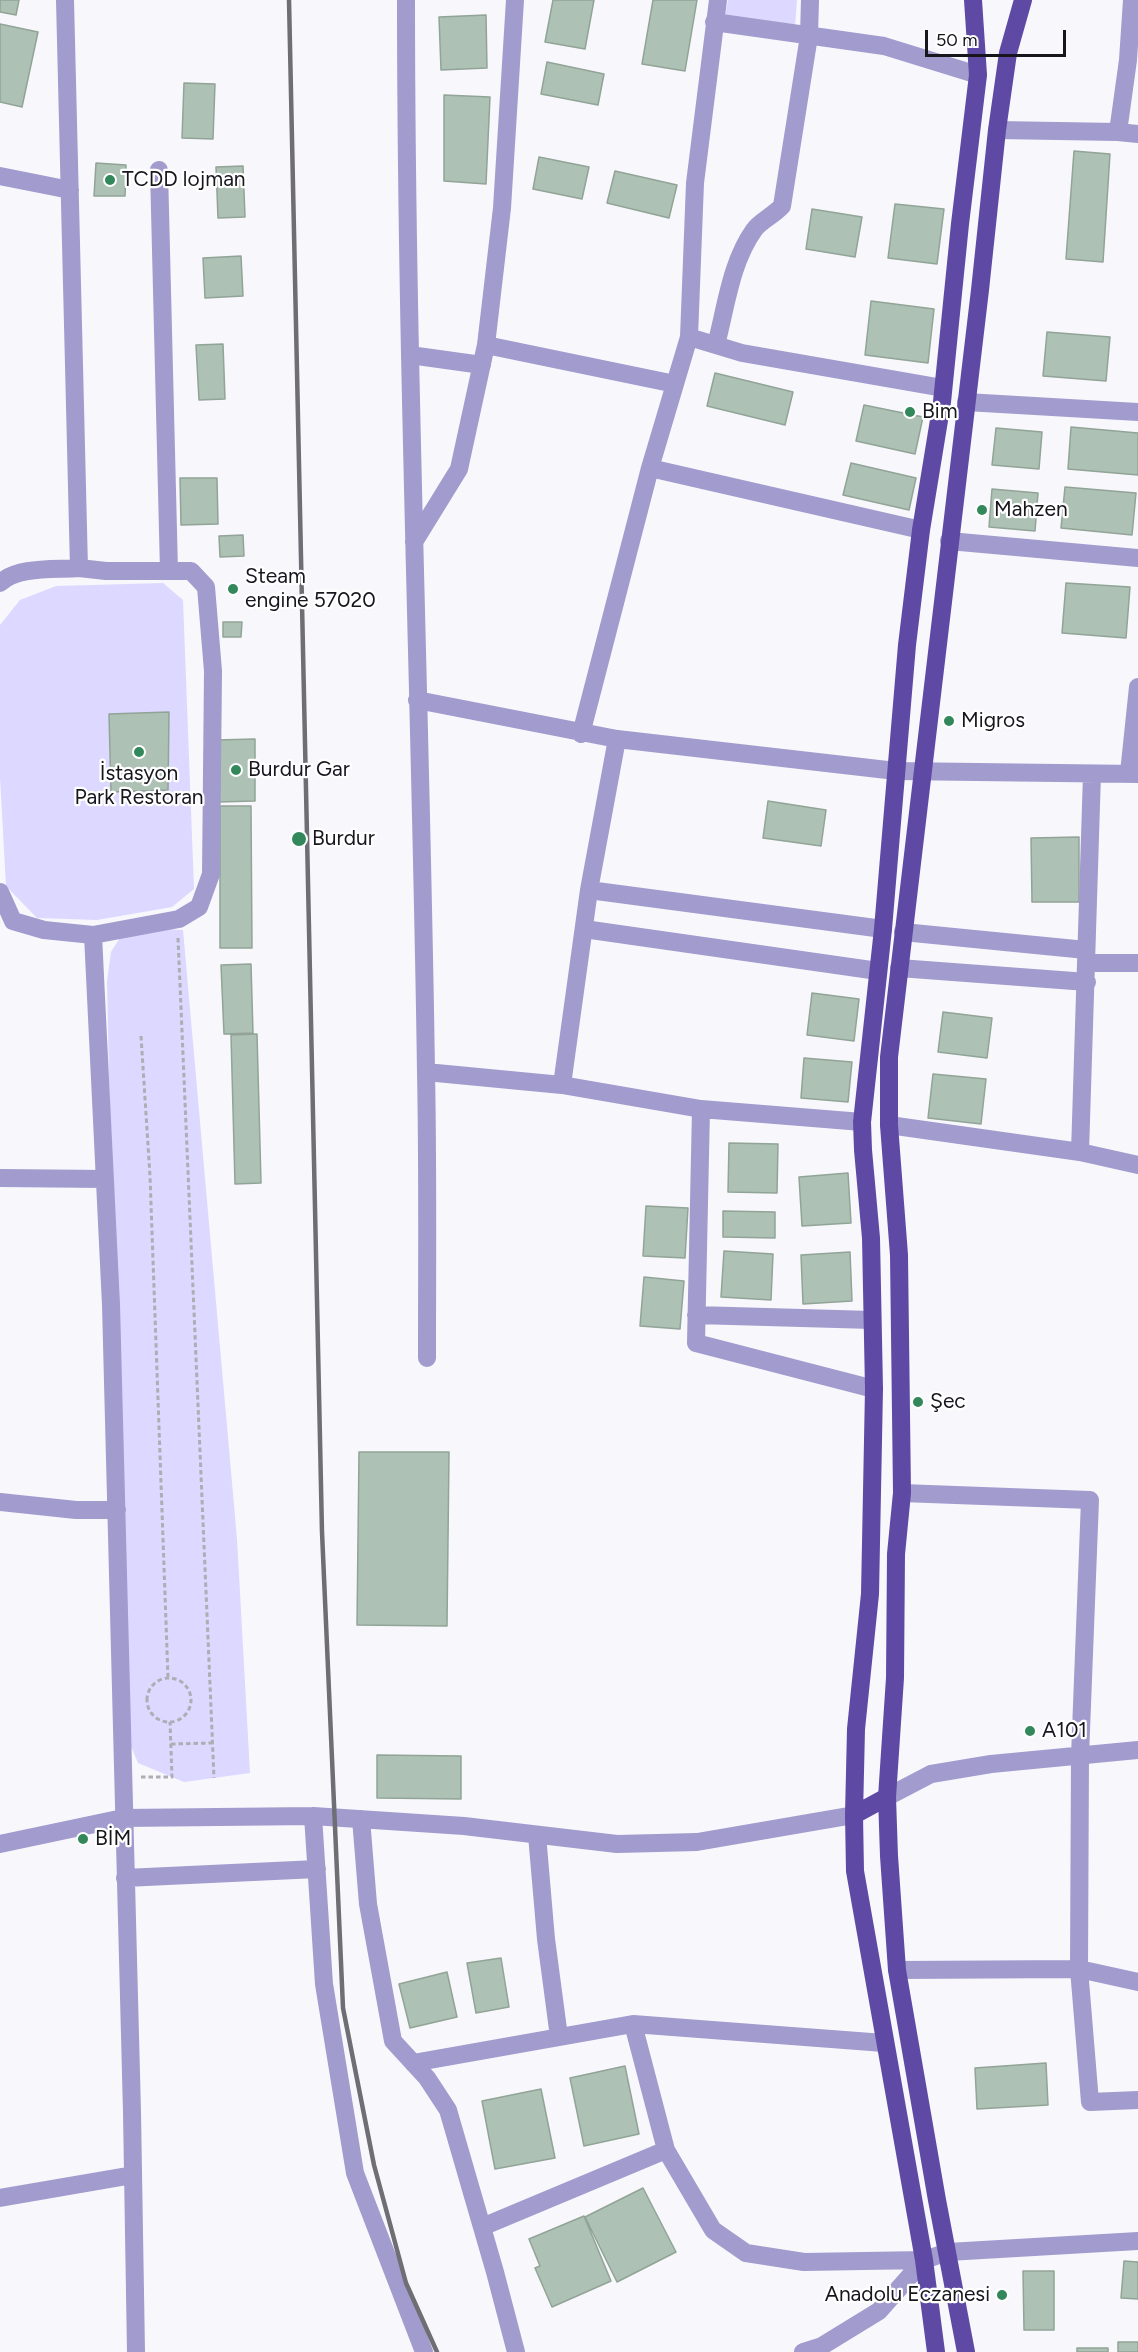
<!DOCTYPE html>
<meta charset="utf-8">
<style>
body{margin:0}
#map{position:relative;width:1138px;height:2352px;overflow:hidden;background:#f8f7fc;font-family:Figtree,sans-serif}
canvas{display:block}
.scale{position:absolute;left:925px;top:30px;width:141px;height:27px;box-sizing:border-box;border:3px solid #17161d;border-top:0;padding-left:8px;font-size:18px;line-height:21px;white-space:nowrap;color:#17161d;-webkit-text-stroke:4px #fff;paint-order:stroke}
</style>
<div id="map">
<canvas width="1138" height="2352"></canvas>
<div class="scale">50 m</div>
</div>
<script>
const g = document.querySelector('canvas').getContext('2d');
g.lineJoin = 'round';
function paint(path, color) { g.fillStyle = color; g.fill(path, 'evenodd'); }
function trace(path, color, width, dash) { g.strokeStyle = color; g.lineWidth = width; g.lineCap = dash ? 'butt' : 'round'; g.setLineDash(dash || []); g.stroke(path); }
function write(font, color, halo, rows, align = 'center') {
  g.font = font + ' Figtree,sans-serif'; g.lineWidth = 4.5; g.setLineDash([]); g.textBaseline = 'middle'; g.strokeStyle = halo; g.fillStyle = color; for (const [text, x, y, turn = 0] of rows) {
    g.save(); g.translate(x, y); g.rotate((+turn || 0) * Math.PI / 180); g.textAlign = isNaN(turn) ? turn : align; if (halo) g.strokeText(text, 0, 0); g.fillText(text, 0, 0); g.restore();
  }
}
paint(new Path2D(`
 M728,0H797L795,26L725,16Z
 M163,583L183,600L194,889L172,907L97,920L37,918L6,886L0,777V625L20,600L56,586Z
 M143,928L183,930L237,1539L250,1773L184,1782L138,1763L123,1727L107,981L111,952L123,933Z`), '#dcd8ff');
const building = new Path2D(`
 M0,0H19L16,15L0,12Z
 M553,0H594L585,49L545,42Z
 M653,0H697L685,71L642,64Z
 M486,15L487,68L441,70L439,17Z
 M0,24L38,32L22,107L0,102Z
 M547,62L604,74L598,105L541,94Z
 M184,83L215,84L213,139L182,138Z
 M444,95L490,97L486,184L444,181Z
 M1074,151L1110,154L1103,262L1066,259Z
 M539,157L589,167L582,199L533,189Z
 M96,163L126,165L125,196H94Z
 M243,166L245,217L218,218L216,167Z
 M615,171L677,185L669,218L607,203Z
 M895,204L944,209L937,264L888,258Z
 M812,209L862,217L855,257L806,249Z
 M241,256L243,296L205,298L203,258Z
 M871,301L934,309L928,363L865,355Z
 M1047,332L1110,337L1106,381L1043,376Z
 M223,344L225,399L199,400L196,345Z
 M715,373L793,392L785,425L707,406Z
 M864,405L923,417L915,454L856,441Z
 M1071,427L1138,433V475L1068,469Z
 M996,428L1042,432L1039,469L992,465Z
 M851,463L916,478L909,510L843,495Z
 M180,478H217L218,524L181,525Z
 M1065,487L1136,493L1132,535L1061,528Z
 M992,489L1038,493L1035,531L989,527Z
 M243,535L244,556L220,557L219,536Z
 M1066,583L1130,587L1126,638L1062,633Z
 M223,622H242L241,637H223Z
 M169,712L168,790L111,792L109,714Z
 M255,739V801L217,802L216,740Z
 M768,801L826,810L821,846L763,838Z
 M220,806H251L252,948H220Z
 M1079,837V902H1032L1031,838Z
 M251,964L253,1033L224,1034L221,965Z
 M812,993L859,999L854,1041L807,1035Z
 M943,1012L992,1018L987,1058L938,1052Z
 M257,1034L261,1183L235,1184L231,1035Z
 M804,1058L852,1062L848,1102L801,1098Z
 M933,1074L986,1079L981,1124L928,1118Z
 M729,1143L778,1144L777,1193L728,1192Z
 M848,1173L851,1223L802,1226L799,1177Z
 M646,1206L688,1208L685,1258L643,1256Z
 M723,1211L775,1212V1238L723,1237Z
 M724,1251L773,1254L771,1300L721,1297Z
 M850,1252L852,1301L803,1304L801,1255Z
 M644,1277L684,1281L680,1329L640,1326Z
 M359,1452H449L447,1626L357,1625Z
 M377,1755L461,1756V1799L377,1798Z
 M501,1958L509,2007L476,2013L467,1963Z
 M447,1972L457,2017L410,2028L399,1984Z
 M1046,2063L1048,2105L977,2109L975,2068Z
 M625,2066L639,2134L584,2146L570,2078Z
 M541,2089L555,2158L495,2169L482,2101Z
 M643,2188L676,2252L617,2282L585,2217Z
 M584,2216L611,2281L552,2307L535,2268L540,2266L529,2239Z
 M1124,2261L1138,2262V2299L1121,2298Z
 M1023,2271H1054V2330H1024Z
 M1118,2342H1138V2352H1118Z
 M1077,2348H1108V2352H1077Z`);
paint(building, '#adc1b4');
trace(building, '#91a497', 1.5);
trace(new Path2D(`
 M178,938L214,1778
 M141,1036L150,1176L168,1678
 M147 1700a22 22 0 1 1 44 0a22 22 0 1 1-44 0Z
 M171,1744L213,1743
 M141,1777H172L170,1722`), '#aeadb3', 3, [4.5, 3]);
trace(new Path2D(`
 M406,0C406,357 421,714 426,1072C428,1167 427,1263 427,1358
 M714,22L884,46L978,75
 M997,130L1118,132L1138,134
 M1118,132L1128,60L1132,0
 M159,170L169,571
 M0,176L70,190
 M689,337L742,353L943,388
 M486,345L675,384
 M716,345C726,307 731,262 754,230C759,222 774,215 782,206L809,36L810,0
 M410,355L482,365
 M966,402L1138,412
 M650,468L921,530
 M949,541L1138,558
 M414,542L459,469L486,345L502,208L515,0
 M79,568L106,571H191L206,587L213,671L211,874L199,907L179,919L93,935L111,1305L132,2112L136,2352
 M0,583C18,566 55,570 79,568L65,0
 M417,700L617,739L896,771L1138,774
 M581,734L650,468L689,337L695,183L718,0
 M1129,773L1138,687
 M589,890L883,929
 M0,892L13,921L44,930L93,935
 M584,929L878,971
 M903,932L1086,950
 M1086,963H1138
 M899,968L1087,982
 M426,1072L562,1085L589,890L617,739
 M562,1085L701,1109L862,1122
 M701,1109L696,1343L874,1389
 M889,1125L1080,1152L1138,1165
 M1080,1152L1092,774
 M0,1178L105,1179
 M696,1315L872,1320
 M902,1493L1090,1500L1080,1756L1079,1969L1090,2102L1138,2100
 M0,1502L76,1510H117
 M887,1797L931,1774L991,1764L1138,1750
 M313,1816L324,1984L355,2173L424,2352
 M361,1819L368,1904L393,2041L427,2078L448,2110L495,2272L516,2352
 M537,1835L546,1939L559,2037
 M0,1844L123,1818L313,1816L464,1826L617,1844L697,1842L854,1815
 M125,1878L317,1869
 M897,1970L1079,1969L1138,1982
 M633,2024L666,2150L713,2230L746,2253L804,2262L924,2260L948,2252L1138,2241
 M413,2063L633,2024L884,2043
 M0,2198L133,2175
 M482,2227L666,2150
 M803,2352L822,2346L879,2311L924,2260`), '#a19bce', 18);
trace(new Path2D(`
 M854,1815L887,1797
 M936,2352L924,2260L855,1871L854,1815L856,1729L870,1594L874,1389L871,1238L863,1150L862,1122L883,929L907,645L921,530L942,402L960,224L978,75L973,0
 M966,2352L937,2200L897,1970L889,1856L887,1797L895,1678L896,1554L902,1493L899,1255L889,1125V1057L980,290L997,130L1008,53L1023,0`), '#5e4aa5', 18);
trace(new Path2D(`
 M289,0L322,1532L343,2008L374,2165L406,2283L437,2352`), '#6f6e74', 4.5);
for (const [x, y, r, color] of [
 [110,180,6,"#32875b"],
 [910,412,6,"#32875b"],
 [982,510,6,"#32875b"],
 [233,589,6,"#32875b"],
 [949,721,6,"#32875b"],
 [139,752,6,"#32875b"],
 [236,770,6,"#32875b"],
 [299,839,8,"#32875b"],
 [918,1402,6,"#32875b"],
 [1030,1731,6,"#32875b"],
 [83,1839,6,"#32875b"],
 [1002,2295,6,"#32875b"]
]) { const dot = new Path2D(); dot.arc(x, y, r, 0, 2 * Math.PI); g.fillStyle = color; g.fill(dot); trace(dot, '#fff', 2); }
write('21px', '#17161d', '#fff', [
 ["TCDD lojman",122,180],
 ["Bim",922,412],
 ["Mahzen",994,510],
 ["Steam",245,577],
 ["engine 57020",245,601],
 ["Migros",961,721],
 ["Burdur Gar",248,770],
 ["İstasyon",139,774,"center"],
 ["Park Restoran",139,798,"center"],
 ["Burdur",312,839],
 ["Şec",930,1402],
 ["A101",1042,1731],
 ["BİM",95,1839],
 ["Anadolu Eczanesi",990,2295,"right"]
], 'left');
</script>
